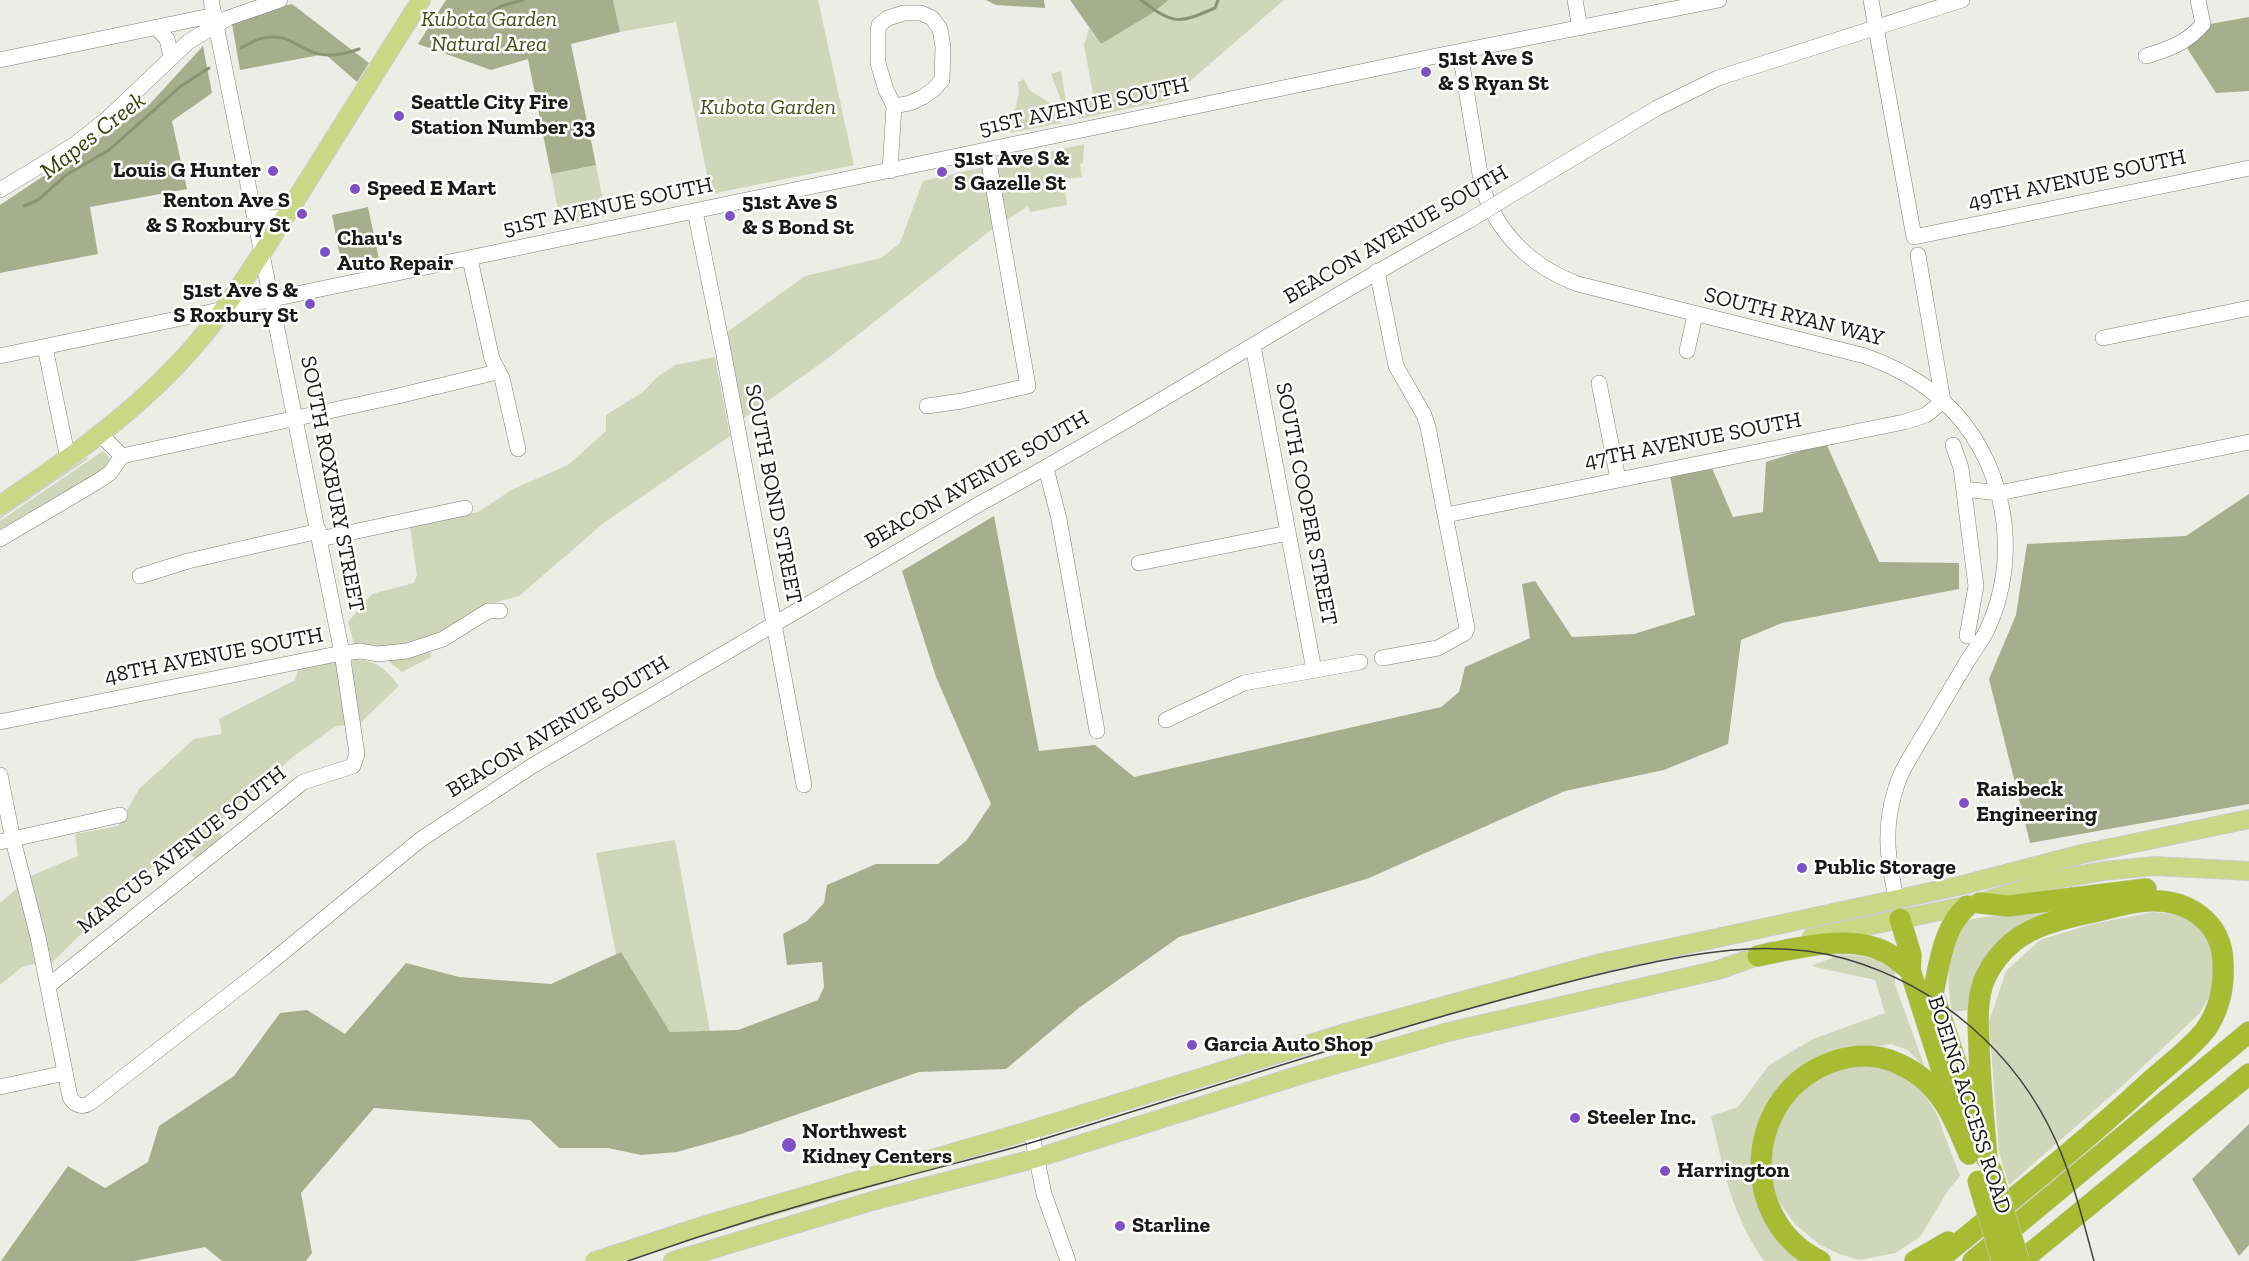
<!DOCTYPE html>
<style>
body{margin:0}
canvas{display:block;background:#eceee6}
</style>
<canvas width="2249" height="1261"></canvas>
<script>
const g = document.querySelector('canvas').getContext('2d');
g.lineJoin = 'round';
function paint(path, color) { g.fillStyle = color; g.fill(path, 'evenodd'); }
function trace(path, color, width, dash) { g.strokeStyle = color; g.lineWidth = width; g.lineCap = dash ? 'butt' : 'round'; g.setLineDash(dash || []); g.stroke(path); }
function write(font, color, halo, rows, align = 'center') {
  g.font = font + ' "Zilla Slab",serif'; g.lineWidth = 5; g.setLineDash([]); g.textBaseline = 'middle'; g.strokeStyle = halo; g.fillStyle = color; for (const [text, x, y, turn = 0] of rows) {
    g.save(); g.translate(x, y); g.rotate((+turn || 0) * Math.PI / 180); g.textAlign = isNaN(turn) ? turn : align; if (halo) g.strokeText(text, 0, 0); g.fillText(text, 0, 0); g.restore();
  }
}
paint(new Path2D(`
 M613,0H818L854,165L711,194L676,22L620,32Z
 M1169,0H1284L1168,100L1079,119L1076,100L1093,95L1084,45L1089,28L1101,44L1151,14Z
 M1061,71L1069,122L1051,74Z
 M1024,79L1029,90L1056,107L1061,123L1010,133L1019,92L1018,82Z
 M1084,144L1083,162L1080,165L1082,177L1066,179L1064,183L1067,205L1030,212L1028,206L1007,220L997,164Z
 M596,165L606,216L561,226L551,174Z
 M983,167L996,226L827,359L741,420L726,333L805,276L881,258L900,243L923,181Z
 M715,357L730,436L605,522L519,596L490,604L449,629L405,647L355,648L348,622L372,594L414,583L417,575L410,527L478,512L513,489L568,465L606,431V415L643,392L657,377L675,365Z
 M103,451L110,459L109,468L0,535V521Z
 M87,457L88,459L0,519V516Z
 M430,649L431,657L402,672L387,660Z
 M352,659C377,660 383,667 399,686L360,723L354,692Z
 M331,660L340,666L348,725L336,726L294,756L215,825L222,836L196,859L180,845L131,884L50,965L28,877L78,856L75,834L118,826L139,789L194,739L222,734L219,719L295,680L299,667Z
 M675,840L710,1031L670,1032L621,952L616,954L596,853Z
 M21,885L38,963L22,967L0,985V903Z
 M2070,906L2036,919L1969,1010L1952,1012C1947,984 1944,938 1971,919Z
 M2154,912L2181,915L2197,924L2211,946L2216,984L2200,1013L2121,1087L2009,1185L1999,1152L1989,1022L2006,971L2040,940L2092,924Z
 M1842,954L1860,956L1889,963L1895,971V984L1925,1068L1908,1050L1891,1044L1838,1054L1794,1078L1756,1182L1812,1261H1764C1731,1214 1724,1171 1711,1116L1738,1107L1769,1065L1813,1039L1885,1013L1875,980L1811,966Z
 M1849,1064L1890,1068L1923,1091L1937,1115L1960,1176L1947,1192L1920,1237L1895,1253L1860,1260L1839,1254L1820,1245L1795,1224L1777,1199L1771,1177L1772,1143L1780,1121L1794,1098L1807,1085Z`), '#cfd6ba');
paint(new Path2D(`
 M446,0H613L620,32L571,44L596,165L551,174L528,59L491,70L418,44Z
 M986,0H1044L1045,8L996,5Z
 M1070,0H1169L1151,14L1101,44Z
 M292,4L369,63L357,82L325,54L240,70L231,18Z
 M2249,17V91L2216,93L2187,48L2210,24Z
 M203,46L212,93L172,121L187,189L90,207L98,254L0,273V205L147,107Z
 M368,207L380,264L343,272L332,215Z
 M1826,443L1879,562L1959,563V589L1782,623L1741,640L1728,744L1664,770L1565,791L1369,878L1179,937L1080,1007L1006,1069L919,1072L741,1134L677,1152L641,1155L608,1148H559L530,1120L374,1108L301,1193L312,1253L306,1261H222L205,1247L134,1261H1L68,1166L105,1188L148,1162L159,1126L234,1076L280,1013L307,1010L345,1034L406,963L459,977L551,984L621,952L670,1032L738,1030L818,1000L824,987L822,962L787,965L783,934L807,921L824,903L827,885L876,864H938L967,840L991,804L936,677L902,571L994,516L1039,751L1095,745L1134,777L1441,707L1459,692L1465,667L1530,638L1522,584L1535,581L1572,637L1634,634L1695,615L1670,475L1712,468L1733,517L1763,512L1766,462Z
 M2249,494V804L2030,843L1989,679L2016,615L2027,544L2186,536Z
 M2249,1124V1245L2239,1256L2192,1179Z`), '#a7ae8e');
trace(new Path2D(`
 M1141,0C1174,25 1178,24 1215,8L1218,0
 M445,17L459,20L481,19L501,6L523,0
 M241,48C248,45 256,39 263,38C286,34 290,42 308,50C325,59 343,55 359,49
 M24,206L38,200L66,175L109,150L181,86L209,68`), '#8c9374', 3);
const minor = new Path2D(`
 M1575,0L1580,28
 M1871,0L1914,237L2249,168
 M156,27L167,39L171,57
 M1460,52L1482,186C1497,234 1532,267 1578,284L1865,356C1893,366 1920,380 1943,401C2005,457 2023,554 1987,630C1981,642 1972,653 1965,665C1951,689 1936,714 1921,739C1911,756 1900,772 1895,791C1883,830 1888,860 1896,898
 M2146,56C2169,49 2187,43 2203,24L2198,0
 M0,60L215,15
 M890,171L894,106L886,90L878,63V31L879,25L888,18L904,13H921L932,18L940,29L943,47L942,80L933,90L923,97L910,103L894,106
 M0,190L74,145L107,119L188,42L228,18L280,0
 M1511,195L1657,108L1718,78L1962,0
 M254,211L270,218L285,217
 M695,211L723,350L804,785
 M470,259L492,359L502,378L518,449
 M1377,271L1396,366L1424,415L1428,427L1467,628L1465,633L1438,648L1382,658
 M2103,338L2249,308
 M1253,346L1314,670
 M45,347L68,459
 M1687,351L1695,315
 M0,356L1441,55L1719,0
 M1599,383L1618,479
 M927,406L962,401L1028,386L987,151
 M101,435L122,456L398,396L497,372
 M1953,445L1961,468L1976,586L1967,636
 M1046,468L1059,519L1097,731
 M1964,489L1999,493L2249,442
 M1446,515L1904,422L1926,415L1943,401L1918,255
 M0,539L95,483L110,473L122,456
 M320,539L465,508
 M1139,563L1288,533
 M140,576L188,561L319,531
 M1166,720L1244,683L1360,662
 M0,722L342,653L361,651L377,654L407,651L443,639L488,611H500
 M0,775L13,840L38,937L70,1097C74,1105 82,1108 90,1103L265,967L420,840L532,766L981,503C1146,414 1304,310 1470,220
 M0,842L120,815
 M48,986L303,782L353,766L357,754L342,653L211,0
 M0,1087L65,1073
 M1031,1130L1044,1194L1068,1261`);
const major = new Path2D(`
 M0,505C65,461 124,421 178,364C225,315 259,257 295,201C337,134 379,67 421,0
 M1812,937L1980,903L2047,881L2104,871L2155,866L2249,871
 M595,1261L709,1224L1031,1130L1342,1034L1601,963L1963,885L2082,854L2249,819
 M673,1261L872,1201L1037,1158L1303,1074L1448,1032L1718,970L1772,951`);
const highway = new Path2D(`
 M1980,903L2008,906L2146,889
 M1900,919L1911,955L1910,970L1954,1108
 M1758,956C1796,948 1851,933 1887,953C1896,958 1903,965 1910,970
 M1933,993C1940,962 1943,928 1967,906
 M1935,999L1976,1123
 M1820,1261C1734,1219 1745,1090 1835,1061C1853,1055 1871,1054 1889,1060C1912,1068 1932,1083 1945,1104C1955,1120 1962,1137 1969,1154
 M1915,1261L1948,1242
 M1937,1261C2007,1203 2079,1147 2146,1085C2164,1068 2191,1049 2206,1029C2219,1010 2224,987 2223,965C2223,921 2187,899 2147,901C2129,902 2111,908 2093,912C2066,918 2035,924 2013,942C2002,951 1991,965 1985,978C1976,999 1978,1023 1979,1045C1980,1083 1984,1121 1987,1159
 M1973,1261L2249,1032
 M2021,1261L2249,1074`);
trace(minor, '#7d7f77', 16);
trace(major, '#ccc', 20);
trace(highway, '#ccc', 22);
trace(minor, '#fff', 15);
trace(major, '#cad785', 18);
trace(highway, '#a7bc33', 21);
trace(new Path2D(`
 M628,1261C715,1230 804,1203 893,1180C942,1166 991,1155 1040,1140C1169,1101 1297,1059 1426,1021C1488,1003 1550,986 1613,971C1691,954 1767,937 1846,959C1939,986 2016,1052 2056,1141C2073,1179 2083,1221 2094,1261`), '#42423f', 1.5);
const minorBridge = new Path2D(`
 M1470,220L1511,195`);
const highwayBridge = new Path2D(`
 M1991,1169L2019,1261
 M1978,1181L2002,1261`);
trace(minorBridge, '#7d7f77', 16, []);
trace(highwayBridge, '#ccc', 22, []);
trace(minorBridge, '#fff', 15);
trace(highwayBridge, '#a7bc33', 21);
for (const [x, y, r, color] of [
 [1426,72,6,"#7e50c8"],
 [399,116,6,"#7e50c8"],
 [273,171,6,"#7e50c8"],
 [942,172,6,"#7e50c8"],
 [355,189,6,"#7e50c8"],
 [302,214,6,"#7e50c8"],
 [730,216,6,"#7e50c8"],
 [325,252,6,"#7e50c8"],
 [310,304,6,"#7e50c8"],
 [1964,803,6,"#7e50c8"],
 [1802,868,6,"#7e50c8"],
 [1192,1045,6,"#7e50c8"],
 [1575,1118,6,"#7e50c8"],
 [789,1145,8,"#7e50c8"],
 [1665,1171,6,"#7e50c8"],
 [1120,1226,6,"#7e50c8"]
]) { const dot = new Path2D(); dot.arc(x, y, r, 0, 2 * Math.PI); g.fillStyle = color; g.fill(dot); trace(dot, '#fff', 2); }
write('italic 22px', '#464f1a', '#fff', [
 ["Kubota Garden",489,20],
 ["Natural Area",489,45],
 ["Kubota Garden",768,108]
]);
write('bold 22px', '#181816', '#fff', [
 ["51st Ave S",1438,59],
 ["& S Ryan St",1438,84],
 ["Seattle City Fire",411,103],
 ["Station Number 33",411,128],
 ["51st Ave S &",954,159],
 ["S Gazelle St",954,184],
 ["Louis G Hunter",261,171,"right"],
 ["Speed E Mart",367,189],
 ["Renton Ave S",290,201,"right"],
 ["& S Roxbury St",290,226,"right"],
 ["51st Ave S",742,203],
 ["& S Bond St",742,228],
 ["Chau's",337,239],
 ["Auto Repair",337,264],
 ["51st Ave S &",298,291,"right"],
 ["S Roxbury St",298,316,"right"],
 ["Raisbeck",1976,790],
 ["Engineering",1976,815],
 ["Public Storage",1814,868],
 ["Garcia Auto Shop",1204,1045],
 ["Steeler Inc.",1587,1118],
 ["Northwest",802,1132],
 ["Kidney Centers",802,1157],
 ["Harrington",1677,1171],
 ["Starline",1132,1226]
], 'left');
write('22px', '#181816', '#fff', [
 ["51ST AVENUE SOUTH",1084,107,-12],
 ["49TH AVENUE SOUTH",2077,180,-12],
 ["51ST AVENUE SOUTH",608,207,-12],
 ["BEACON AVENUE SOUTH",1396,235,-30],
 ["SOUTH RYAN WAY",1794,317,14],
 ["47TH AVENUE SOUTH",1693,441,-11],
 ["BEACON AVENUE SOUTH",977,480,-30],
 ["SOUTH ROXBURY STREET",332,484,79],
 ["SOUTH BOND STREET",773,494,79],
 ["SOUTH COOPER STREET",1306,504,79],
 ["48TH AVENUE SOUTH",214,656,-11],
 ["BEACON AVENUE SOUTH",558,727,-31],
 ["MARCUS AVENUE SOUTH",182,850,-38],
 ["BOEING ACCESS ROAD",1969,1105,72]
]);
write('italic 24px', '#394109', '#fff', [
 ["Mapes Creek",93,136,-38]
]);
</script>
